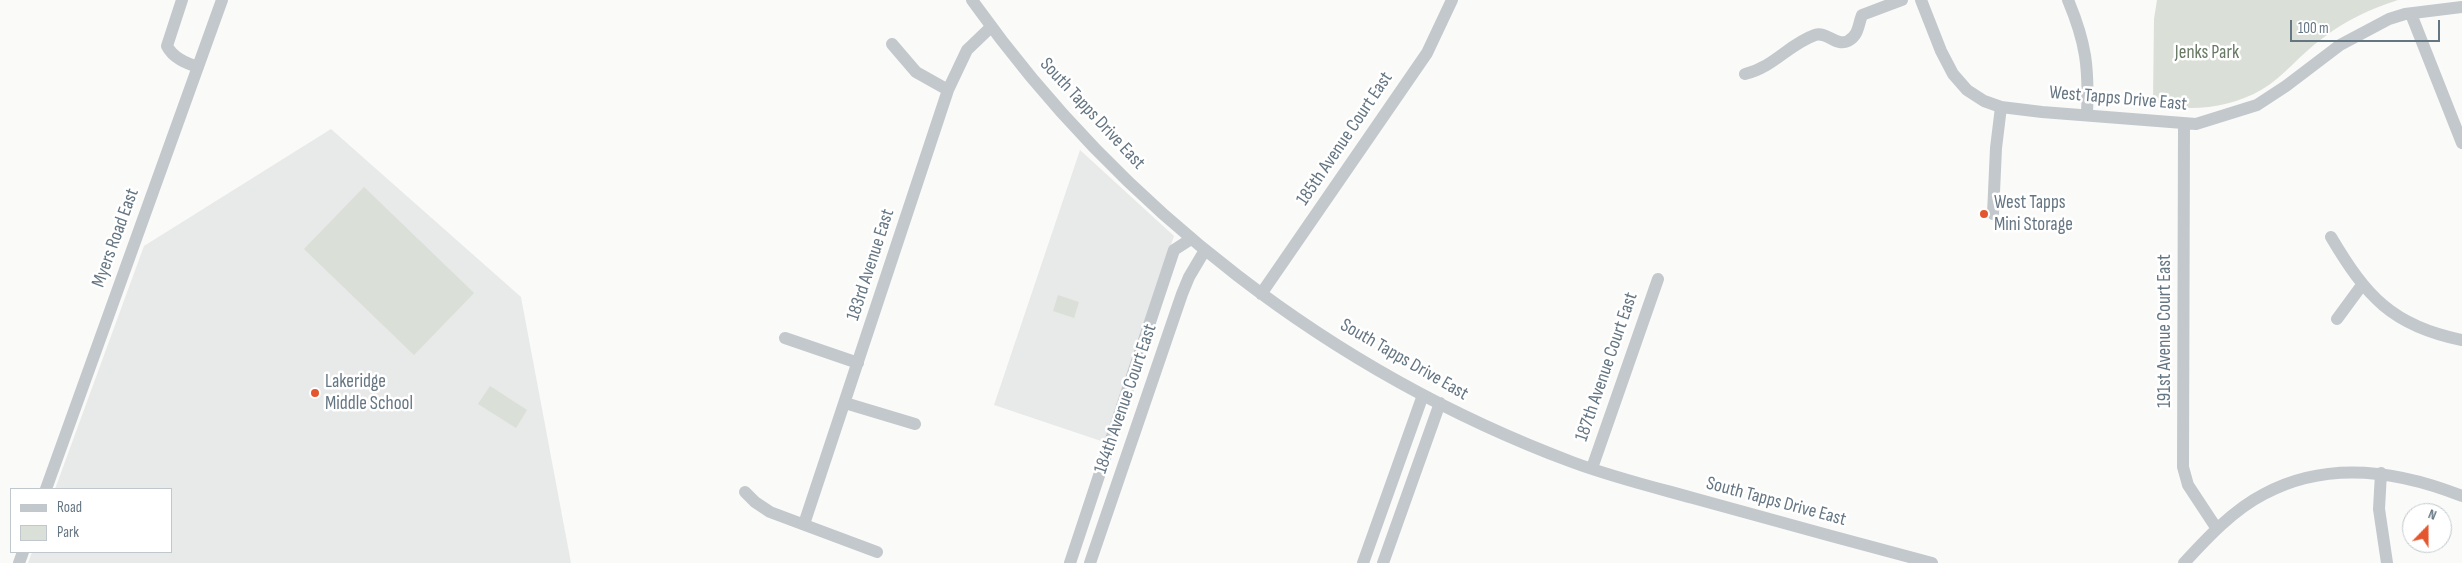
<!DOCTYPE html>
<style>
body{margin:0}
#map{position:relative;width:2462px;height:563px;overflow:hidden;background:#fafaf8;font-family:"Sofia Sans Condensed",sans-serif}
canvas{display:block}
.legend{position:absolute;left:10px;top:488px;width:162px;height:65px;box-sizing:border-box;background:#fff;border:1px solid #c1c8cd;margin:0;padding:6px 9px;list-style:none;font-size:15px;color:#657683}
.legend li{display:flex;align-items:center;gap:10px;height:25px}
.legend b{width:25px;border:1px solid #c1c8cd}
.north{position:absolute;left:2402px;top:503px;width:50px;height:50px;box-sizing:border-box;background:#fff;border:1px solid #c1c8cd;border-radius:50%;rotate:22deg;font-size:14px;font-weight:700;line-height:20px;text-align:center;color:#657683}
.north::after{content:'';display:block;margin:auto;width:18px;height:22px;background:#e4572e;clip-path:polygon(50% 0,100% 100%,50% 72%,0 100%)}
.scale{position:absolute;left:2290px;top:20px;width:150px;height:22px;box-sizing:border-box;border:2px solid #657683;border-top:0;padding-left:6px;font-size:15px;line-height:18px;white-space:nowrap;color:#657683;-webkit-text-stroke:4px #fff;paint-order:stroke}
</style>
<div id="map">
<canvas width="2462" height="563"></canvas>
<ul class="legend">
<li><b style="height:6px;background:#c3c8cc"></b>Road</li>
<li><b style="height:14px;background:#dadfd7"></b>Park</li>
</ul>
<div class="north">N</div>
<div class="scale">100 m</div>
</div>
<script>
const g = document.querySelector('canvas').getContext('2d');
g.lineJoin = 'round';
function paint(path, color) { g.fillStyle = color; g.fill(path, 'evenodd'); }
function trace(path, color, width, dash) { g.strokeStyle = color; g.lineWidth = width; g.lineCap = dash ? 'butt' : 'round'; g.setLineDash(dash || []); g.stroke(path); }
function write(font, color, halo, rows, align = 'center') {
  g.font = font + ' "Sofia Sans Condensed",sans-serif'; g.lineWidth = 5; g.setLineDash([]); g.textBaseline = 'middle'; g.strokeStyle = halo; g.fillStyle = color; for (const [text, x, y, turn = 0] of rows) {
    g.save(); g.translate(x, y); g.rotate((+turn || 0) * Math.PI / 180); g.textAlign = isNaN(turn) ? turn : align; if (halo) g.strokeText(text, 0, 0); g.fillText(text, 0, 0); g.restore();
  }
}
paint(new Path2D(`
 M331,129L521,297L571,563H28L32,552H171V489H55L144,246Z
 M1080,150L1174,236L1104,442L994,405Z`), '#e8e9e9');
paint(new Path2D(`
 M2157,0H2398C2370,9 2346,20 2323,38C2301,53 2284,77 2261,90C2230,108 2187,113 2153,103L2154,19Z
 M364,187L474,293L414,355L304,249Z
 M1058,295L1079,302L1074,318L1053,311Z
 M490,386L527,410L516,428L478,404Z`), '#dadfd7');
trace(new Path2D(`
 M182,0L167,46C173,58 186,63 198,67
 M972,0C1120,209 1332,372 1572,462C1612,477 1653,487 1693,498C1773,520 1852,542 1932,563
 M1921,0L1941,51L1953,74L1967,90L1984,101L2001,107L2042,112L2196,124L2257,105L2286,86L2340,45L2389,19L2405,14L2462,7
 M2068,0C2086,43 2089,67 2087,114
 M2411,14L2462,143
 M892,44L916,72L948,90
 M1745,74C1774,67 1789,44 1815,35C1827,31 1836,47 1848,41C1859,35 1858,25 1862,15L1902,0
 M2184,124L2183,467L2188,485L2217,529
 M1993,214L1996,148L2001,107
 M2331,237C2366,296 2392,326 2462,340
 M1261,294L1427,53L1452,0
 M2337,319L2362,285
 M785,338L858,363
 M845,403L915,424
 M1592,468L1658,279
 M2381,473L2379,509L2387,563
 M46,489L222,0
 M745,492L755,502L770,512L877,552
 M804,524L948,90L967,50L991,27
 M19,563L23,552
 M1070,563L1174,250L1191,239
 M1090,563L1182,294L1189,277L1205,250
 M1363,563L1423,395
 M1383,563L1440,403
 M2184,563C2207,538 2233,510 2264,494C2327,460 2399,471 2462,496`), '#c3c8cc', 12);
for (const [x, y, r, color] of [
 [1984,214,5,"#e4572e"],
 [315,393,5,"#e4572e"]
]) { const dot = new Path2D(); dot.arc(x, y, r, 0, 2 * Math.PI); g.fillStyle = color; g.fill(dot); trace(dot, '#fff', 2); }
write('19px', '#687a64', '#fff', [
 ["Jenks Park",2207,53]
]);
write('19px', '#657683', '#fff', [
 ["West Tapps Drive East",2118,99,5],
 ["South Tapps Drive East",1092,114,47],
 ["185th Avenue Court East",1345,139,-56],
 ["Myers Road East",116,238,-70],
 ["183rd Avenue East",871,265,-72],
 ["191st Avenue Court East",2165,331,-90],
 ["South Tapps Drive East",1404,360,30],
 ["187th Avenue Court East",1607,367,-71],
 ["184th Avenue Court East",1126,399,-71],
 ["South Tapps Drive East",1776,502,15]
]);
write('19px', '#657683', '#fff', [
 ["West Tapps",1994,203],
 ["Mini Storage",1994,225],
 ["Lakeridge",325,382],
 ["Middle School",325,404]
], 'left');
</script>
